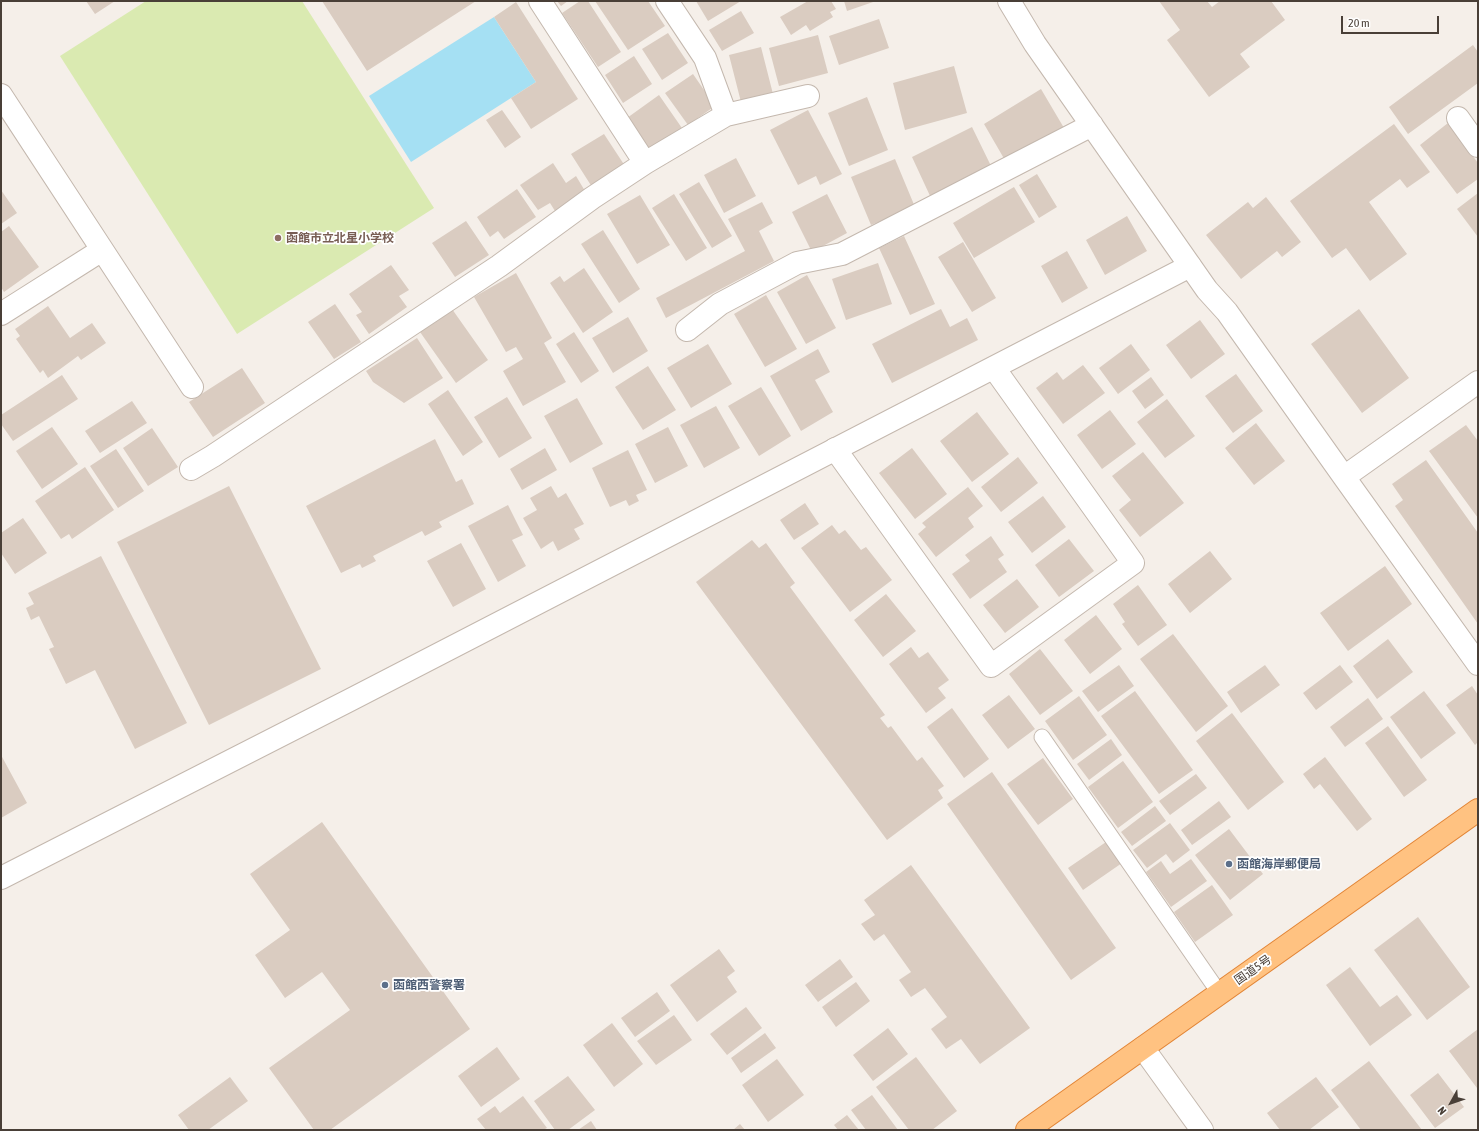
<!DOCTYPE html>
<meta charset="utf-8">
<style>
body{margin:0}
#map{position:relative;width:1479px;height:1131px;overflow:hidden;background:#f5efe9;font-family:"Asap Condensed",sans-serif}
canvas{display:block}
.frame{position:absolute;inset:0;border:2px solid #493f37;pointer-events:none}
.north{position:absolute;left:1431px;top:1083px;width:40px;height:40px;-webkit-text-stroke:3px #fff;paint-order:stroke;rotate:230deg;font-size:11px;font-weight:700;line-height:16px;text-align:center;color:#493f37}
.north::after{content:'';display:block;margin:auto;width:14px;height:18px;background:#493f37;clip-path:polygon(50% 0,100% 100%,50% 72%,0 100%)}
.scale{position:absolute;left:1341px;top:16px;width:98px;height:18px;box-sizing:border-box;border:2px solid #493f37;border-top:0;padding-left:5px;font-size:12px;line-height:14px;white-space:nowrap;color:#493f37;-webkit-text-stroke:3px #fff;paint-order:stroke}
</style>
<div id="map">
<canvas width="1479" height="1131"></canvas>
<div class="frame"></div>
<div class="north">N</div>
<div class="scale">20 m</div>
</div>
<script>
const g = document.querySelector('canvas').getContext('2d');
g.lineJoin = 'round';
function paint(path, color) { g.fillStyle = color; g.fill(path, 'evenodd'); }
function trace(path, color, width, dash) { g.strokeStyle = color; g.lineWidth = width; g.lineCap = dash ? 'butt' : 'round'; g.setLineDash(dash || []); g.stroke(path); }
function write(font, color, halo, rows, align = 'center') {
  g.font = font + ' "Asap Condensed","Noto Sans JP",sans-serif'; g.lineWidth = 3.5; g.setLineDash([]); g.textBaseline = 'middle'; g.strokeStyle = halo; g.fillStyle = color; for (const [text, x, y, turn = 0] of rows) {
    g.save(); g.translate(x, y); g.rotate((+turn || 0) * Math.PI / 180); g.textAlign = isNaN(turn) ? turn : align; if (halo) g.strokeText(text, 0, 0); g.fillText(text, 0, 0); g.restore();
  }
}
paint(new Path2D(`
 M146,1H302L434,208L237,334L60,56Z`), '#daeab1');
paint(new Path2D(`
 M494,17L536,82L411,162L369,96Z`), '#a5e0f3');
paint(new Path2D(`
 M86,1H115L95,14Z
 M322,1H476L367,71Z
 M557,1H568L561,6Z
 M580,1H588L621,52L598,67L562,13Z
 M595,1H648L665,26L628,50Z
 M696,1H741L708,21Z
 M808,1H831L836,9L830,12L833,17L810,31L806,25L791,35L780,17Z
 M844,1H876L847,11Z
 M1159,1H1207L1212,7L1220,1H1271L1285,20L1240,54L1250,67L1209,97L1167,40L1180,30Z
 M516,2L578,99L531,129L511,98L536,82L494,17Z
 M741,11L754,33L722,51L709,30Z
 M879,19L889,48L839,65L829,36Z
 M668,33L688,63L662,80L642,49Z
 M818,35L828,73L779,86L769,48Z
 M1473,45L1478,52V83L1408,134L1389,107Z
 M761,47L773,94L741,102L729,55Z
 M634,56L652,84L623,103L605,75Z
 M954,66L967,113L905,130L893,83Z
 M693,74L715,106L688,125L665,93Z
 M1041,89L1064,128L1006,162L984,124Z
 M659,95L684,131L652,154L627,118Z
 M867,97L888,150L849,166L828,113Z
 M502,110L521,137L505,148L486,120Z
 M808,110L842,174L820,185L816,176L798,185L770,130Z
 M1448,123L1478,163V179L1457,194L1420,145Z
 M1394,124L1430,172L1407,188L1400,179L1369,202L1407,254L1370,281L1346,248L1332,258L1290,201Z
 M972,127L992,168L931,198L912,157Z
 M604,134L625,166L592,187L571,154Z
 M736,158L756,196L724,213L704,175Z
 M895,159L915,207L871,225L851,177Z
 M553,163L566,183L576,176L585,191L555,211L550,203L538,210L520,185Z
 M1037,174L1057,207L1039,218L1019,185Z
 M699,182L732,236L712,248L679,194Z
 M1014,187L1035,222L974,258L953,223Z
 M517,189L536,217L504,239L498,231L490,237L477,217Z
 M1,190L17,213L1,224Z
 M1478,193V237L1457,209Z
 M674,194L707,248L686,261L652,208Z
 M827,194L847,233L812,252L792,212Z
 M640,195L670,245L637,264L607,214Z
 M1266,197L1301,242L1282,257L1277,251L1241,279L1206,235L1248,202L1253,208Z
 M762,202L773,223L759,231L774,261L666,318L656,298L745,251L728,219Z
 M1127,216L1147,251L1105,275L1086,240Z
 M466,221L489,255L455,277L432,243Z
 M9,226L39,267L4,292L1,287V232Z
 M603,230L640,289L619,303L581,244Z
 M904,236L935,304L910,315L879,248Z
 M963,242L996,298L972,312L938,257Z
 M1067,251L1088,288L1062,303L1041,266Z
 M878,263L892,304L846,320L832,279Z
 M391,265L409,290L399,296L407,307L369,334L356,315L362,312L349,294Z
 M584,268L613,312L583,333L550,283L560,276L564,282Z
 M516,273L552,338L544,343L566,382L523,406L503,371L523,359L516,347L506,352L474,297Z
 M807,275L836,328L806,344L777,292Z
 M766,295L797,349L765,367L734,314Z
 M335,304L361,342L334,359L308,322Z
 M48,306L70,338L92,323L106,343L81,360L78,356L48,378L43,370L40,373L16,339L20,336L15,329Z
 M452,309L488,360L456,383L420,332Z
 M941,309L950,327L967,318L978,340L892,383L872,344Z
 M1359,309L1409,378L1362,413L1311,344Z
 M628,317L648,351L613,373L592,338Z
 M1200,320L1225,354L1191,379L1166,345Z
 M574,332L599,371L581,383L556,344Z
 M417,338L443,378L404,403L373,382L366,371Z
 M708,344L732,384L691,408L667,368Z
 M1131,344L1150,370L1118,394L1099,368Z
 M818,349L830,372L815,380L833,412L801,431L770,376Z
 M1083,365L1105,393L1063,424L1036,388L1057,372L1063,380Z
 M648,366L676,410L643,430L615,387Z
 M242,368L265,403L213,437L189,402Z
 M1236,374L1263,411L1233,433L1205,396Z
 M62,375L78,399L13,441L1,424V415Z
 M1151,377L1164,395L1145,409L1132,391Z
 M761,387L791,436L759,456L728,406Z
 M448,390L483,442L463,456L428,404Z
 M507,397L532,438L499,458L474,417Z
 M577,398L603,444L570,463L544,416Z
 M1167,399L1195,436L1165,458L1137,422Z
 M132,401L147,423L100,453L85,431Z
 M716,406L740,448L704,468L680,425Z
 M1110,410L1136,444L1102,469L1077,435Z
 M977,412L1009,454L972,482L940,441Z
 M1256,423L1285,461L1254,485L1225,448Z
 M1466,425L1478,441V518L1429,451Z
 M52,427L78,464L42,489L16,451Z
 M668,427L688,466L655,483L635,444Z
 M152,428L178,467L148,486L123,448Z
 M435,439L456,482L462,479L474,504L439,522L442,527L425,536L422,531L373,556L376,561L362,568L360,564L341,573L306,506Z
 M545,448L557,470L522,490L510,469Z
 M912,448L947,494L915,519L879,473Z
 M116,449L144,491L118,508L90,466Z
 M628,450L647,490L636,495L639,501L629,506L626,500L610,507L592,468Z
 M1143,452L1184,503L1140,537L1119,510L1131,500L1112,476Z
 M1018,457L1038,483L1001,512L981,487Z
 M1426,460L1478,533V624L1395,506L1403,500L1392,484Z
 M85,467L114,510L72,539L69,534L61,539L35,501Z
 M229,486L321,669L209,725L117,542Z
 M551,486L558,498L566,493L584,524L574,529L580,539L558,551L553,541L541,549L523,518L537,510L530,498Z
 M968,487L983,506L968,518L974,527L936,557L918,534L926,527L922,523Z
 M1043,496L1066,527L1032,553L1008,522Z
 M805,503L819,524L794,540L780,520Z
 M508,505L523,535L512,540L526,566L498,582L468,526Z
 M23,518L47,553L15,574L1,553V533Z
 M832,525L839,534L845,530L861,550L866,547L892,580L850,612L801,548Z
 M991,536L1004,555L998,559L1007,572L970,599L952,574L970,561L965,555Z
 M1069,539L1094,571L1059,597L1035,565Z
 M752,540L759,548L766,543L795,583L790,587L885,715L880,718L888,728L891,726L917,761L922,757L944,786L938,790L943,798L887,840L696,582Z
 M461,543L486,589L453,607L427,561Z
 M1210,551L1232,579L1190,613L1168,584Z
 M101,556L187,723L135,749L95,670L66,684L49,649L54,647L39,616L31,620L26,608L34,604L28,593Z
 M1385,566L1412,604L1348,651L1320,613Z
 M1017,579L1039,607L1005,633L983,605Z
 M1138,585L1167,625L1138,646L1122,624L1125,622L1113,604Z
 M886,594L916,631L883,657L854,620Z
 M1096,615L1122,649L1090,674L1064,640Z
 M1173,634L1228,706L1196,732L1140,659Z
 M1388,639L1413,672L1377,699L1353,666Z
 M911,647L919,658L928,652L949,680L938,688L946,698L926,713L889,664Z
 M1040,649L1073,691L1040,715L1009,674Z
 M1119,665L1134,686L1098,712L1082,691Z
 M1265,665L1280,685L1241,713L1227,692Z
 M1340,665L1353,682L1316,710L1303,693Z
 M1472,686L1478,695V742L1475,745L1446,705Z
 M1135,691L1193,770L1159,794L1101,716Z
 M1424,691L1456,733L1421,759L1390,717Z
 M1009,695L1035,729L1008,749L982,715Z
 M1079,696L1107,735L1073,760L1045,721Z
 M1368,698L1383,719L1345,747L1330,727Z
 M952,708L989,759L964,778L927,727Z
 M1232,713L1284,782L1248,810L1196,741Z
 M1388,726L1427,780L1404,797L1365,743Z
 M1111,739L1122,755L1089,780L1077,764Z
 M1,755L27,803L1,818Z
 M1325,757L1372,819L1357,831L1320,784L1314,789L1303,774Z
 M1043,758L1073,799L1038,825L1007,784Z
 M1123,761L1153,802L1118,828L1088,787Z
 M992,772L1116,948L1071,980L947,804Z
 M1196,774L1207,788L1170,815L1159,801Z
 M1219,801L1231,817L1192,845L1181,830Z
 M1155,806L1166,821L1132,846L1121,832Z
 M322,822L470,1029L330,1130H314L269,1068L350,1010L322,972L285,998L255,955L290,930L250,874Z
 M1170,823L1190,850L1173,863L1166,854L1147,868L1133,850Z
 M1229,829L1263,874L1230,900L1195,855Z
 M1106,842L1122,863L1083,890L1068,868Z
 M1191,859L1207,881L1171,907L1146,872L1161,861L1170,874Z
 M911,865L1030,1028L980,1064L961,1039L946,1049L931,1029L947,1017L925,988L911,997L899,980L911,972L884,934L874,941L861,924L875,915L864,900Z
 M1212,885L1233,915L1195,942L1174,912Z
 M1418,917L1470,987L1427,1020L1374,950Z
 M719,949L735,971L727,977L737,992L697,1022L670,985Z
 M840,959L853,977L818,1002L805,985Z
 M1350,967L1380,1007L1397,995L1412,1015L1370,1046L1326,985Z
 M856,982L870,1001L836,1027L822,1007Z
 M657,992L670,1011L635,1037L621,1018Z
 M746,1007L762,1028L727,1055L710,1034Z
 M674,1015L692,1040L656,1065L637,1041Z
 M612,1023L643,1064L614,1087L583,1045Z
 M888,1028L908,1054L873,1081L853,1055Z
 M1478,1029V1087L1477,1088L1449,1051Z
 M765,1033L776,1048L741,1073L731,1058Z
 M497,1047L520,1079L481,1107L458,1076Z
 M916,1057L957,1111L932,1130H909L876,1087Z
 M777,1059L804,1095L768,1122L742,1085Z
 M1369,1061L1422,1130H1361L1331,1090Z
 M1438,1073L1464,1107L1435,1128L1410,1095Z
 M568,1076L595,1110L568,1130H555L534,1101Z
 M230,1077L248,1101L208,1130H189L178,1115Z
 M1316,1077L1339,1107L1309,1130H1280L1267,1113Z
 M872,1095L898,1130H866L851,1110Z
 M523,1096L547,1128L543,1130H486L477,1119L495,1106L500,1113Z
 M847,1115L859,1130H838L834,1125Z
 M591,1121L597,1130H578Z
 M740,1124L745,1130H733Z`), '#daccc1');
const service = new Path2D(`
 M1042,737L1220,994`);
const minor = new Path2D(`
 M540,1L645,163
 M667,1L705,58L726,115
 M1009,1L1035,44L1207,290L1227,312L1344,477L1478,664
 M1,95L192,387
 M1458,118L1478,146
 M1,314L102,250
 M687,330L720,304L797,263L842,254L1092,125
 M835,449L991,666L1133,563L994,368
 M191,469L213,456L499,266L592,198L645,163L726,115L808,96
 M1344,477L1478,382`);
const tertiary = new Path2D(`
 M1,878L350,700L1190,266
 M1143,1048L1202,1130`);
const trunk = new Path2D(`
 M1027,1130L1478,810`);
trace(service, '#c4b8ae', 17);
trace(minor, '#c4b8ae', 24);
trace(tertiary, '#c4b8ae', 24);
trace(trunk, '#e28536', 24);
trace(service, '#fff', 15);
trace(minor, '#fff', 22);
trace(tertiary, '#fff', 22);
trace(trunk, '#ffc281', 22);
for (const [x, y, r, color] of [
 [278,238,4,"#8d6e63"],
 [1229,864,4,"#5c6f8a"],
 [385,985,4,"#5c6f8a"]
]) { const dot = new Path2D(); dot.arc(x, y, r, 0, 2 * Math.PI); g.fillStyle = color; g.fill(dot); trace(dot, '#fff', 1.5); }
write('bold 12px', '#785e54', '#fff', [
 ["函館市立北星小学校",286,238]
], 'left');
write('bold 12px', '#4e5e75', '#fff', [
 ["函館海岸郵便局",1237,864],
 ["函館西警察署",393,985]
], 'left');
write('12px', '#493f37', '#fff', [
 ["国道5号",1253,970,-35]
]);
</script>
